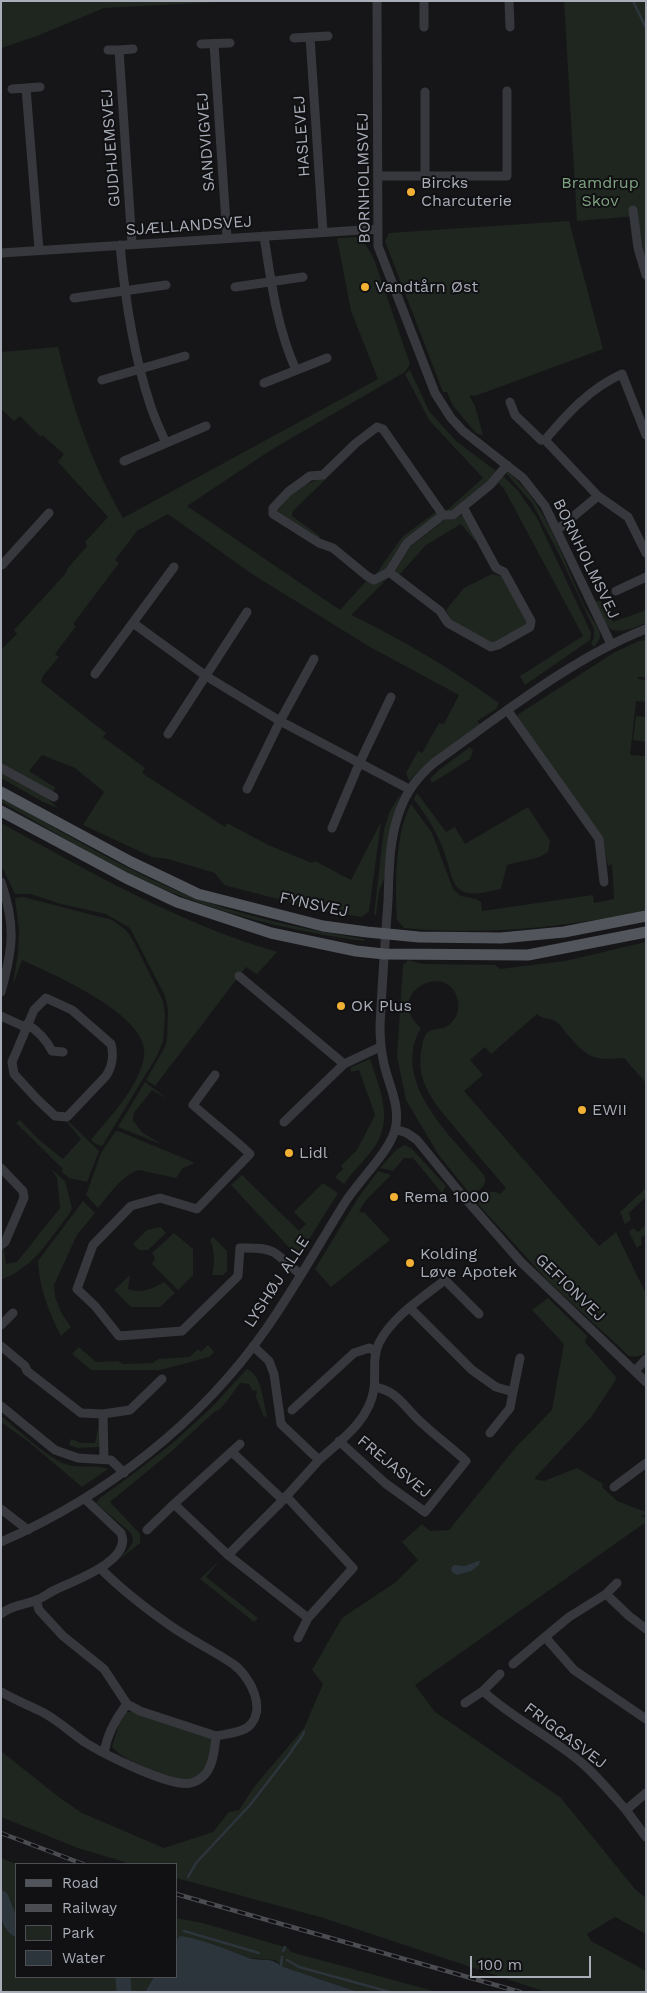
<!DOCTYPE html>
<meta charset="utf-8">
<style>
body{margin:0}
#map{position:relative;width:647px;height:1993px;overflow:hidden;background:#161618;font-family:"Work Sans",sans-serif}
canvas{display:block}
.frame{position:absolute;inset:0;border:2px solid #a8adb8;pointer-events:none}
.legend{position:absolute;left:15px;top:1863px;width:162px;height:115px;box-sizing:border-box;background:#111113;border:1px solid #4d4f55;margin:0;padding:6px 9px;list-style:none;font-size:15px;color:#a8adb8}
.legend li{display:flex;align-items:center;gap:10px;height:25px}
.legend b{width:25px;border:1px solid #4d4f55}
.scale{position:absolute;left:470px;top:1956px;width:121px;height:22px;box-sizing:border-box;border:2px solid #a8adb8;border-top:0;padding-left:6px;font-size:15px;line-height:18px;white-space:nowrap;color:#a8adb8;-webkit-text-stroke:4px #111113;paint-order:stroke}
</style>
<div id="map">
<canvas width="647" height="1993"></canvas>
<div class="frame"></div>
<ul class="legend">
<li><b style="height:6px;background:#53555c"></b>Road</li>
<li><b style="height:6px;background:#4a4c52"></b>Railway</li>
<li><b style="height:14px;background:#1e261f"></b>Park</li>
<li><b style="height:14px;background:#2c353c"></b>Water</li>
</ul>
<div class="scale">100 m</div>
</div>
<script>
const g = document.querySelector('canvas').getContext('2d');
g.lineJoin = 'round';
function paint(path, color) { g.fillStyle = color; g.fill(path, 'evenodd'); }
function trace(path, color, width, dash) { g.strokeStyle = color; g.lineWidth = width; g.lineCap = dash ? 'butt' : 'round'; g.setLineDash(dash || []); g.stroke(path); }
function write(font, color, halo, rows, align = 'center') {
  g.font = font + ' "Work Sans",sans-serif'; g.lineWidth = 4; g.setLineDash([]); g.textBaseline = 'middle'; g.strokeStyle = halo; g.fillStyle = color; for (const [text, x, y, turn = 0] of rows) {
    g.save(); g.translate(x, y); g.rotate((+turn || 0) * Math.PI / 180); g.textAlign = isNaN(turn) ? turn : align; if (halo) g.strokeText(text, 0, 0); g.fillText(text, 0, 0); g.restore();
  }
}
paint(new Path2D(`
 M1,1H236L104,8L37,36L1,48Z
 M564,1H646V265L637,216L577,221Z
 M569,221L603,349L475,396L469,395L475,406L483,435L477,434L453,406L447,392H443L385,241L389,233Z
 M357,237C367,243 370,252 375,262L410,364L405,372L271,450L187,506L340,610L367,580L389,577L351,615C403,640 452,669 499,703L496,709L477,721L481,725C456,742 429,758 409,781L406,773L418,751L422,753L439,723L444,724L459,695L370,647L252,574L168,514L137,531L115,560L119,563L73,624L76,626L55,654L59,657L43,676L41,682L106,733L103,737L145,768L142,773L225,827L227,823L268,845L312,863L315,861L351,880L381,822L369,911L366,914L361,917L320,910L224,885L215,873L168,859L152,857L83,825L104,792L75,768L42,755L29,771L56,788L52,793L1,764V650L17,634L14,630L66,573L67,569L87,546L85,542L108,517L58,462L64,454L42,435L41,437L20,416L14,421L1,409V352L58,347C72,406 92,465 123,518L378,379L351,311L337,238Z
 M410,370L429,411L456,441L496,471C486,484 462,511 445,512L483,478L429,420L405,374Z
 M508,472C548,505 563,561 585,607C589,615 598,625 600,634C601,639 597,643 594,647L591,643L594,638V629L557,550L532,503L506,473Z
 M503,476L518,491L537,518L591,633L590,640L525,685L520,676L583,636L503,487L498,483Z
 M327,478L292,512V516L320,536L318,540L277,512C289,494 305,481 327,478Z
 M437,511V516L390,567L376,574L402,537Z
 M462,515H465L476,537L475,541L461,524L426,545L399,575L395,571L410,547L446,519L453,520Z
 M492,574L501,576L526,619L527,625L492,643L452,622L446,610L464,588Z
 M600,600L613,622L646,610V623C635,627 620,635 609,628L594,603Z
 M646,640V677H638V679L646,680V702L636,701L630,755L646,756V910C573,927 479,936 404,928L397,920C395,889 395,832 411,804L432,833L453,889L461,896L476,899L481,902L482,911L593,895L594,903L614,899L612,864L608,866L602,837L514,717L615,652L639,641Z
 M636,716L646,717V742L633,740Z
 M470,747L473,751L470,759L432,783L430,779L440,769Z
 M1,772L46,797L58,808L43,802L1,778Z
 M401,793L393,819L384,879L379,891L376,915H374L384,829L390,811Z
 M417,793L446,832L455,827L465,844L528,807L550,841L548,852C536,861 521,860 507,865L501,889C489,891 470,898 459,889C453,884 450,872 448,864C441,839 430,820 414,799Z
 M1,797C66,834 131,874 201,900C254,919 309,930 364,939V941C302,933 242,919 183,897C119,873 60,835 1,802Z
 M1,823C90,872 178,923 277,952L257,974L246,967L155,1086L146,1080L165,1047L167,1039L168,1010L165,996L130,928L106,914L61,904L31,894H15L1,865Z
 M23,897L112,920L126,930L134,942L163,1001L165,1016L163,1041L157,1056L102,1146L96,1144L91,1140C110,1116 138,1089 144,1057C152,1016 52,974 22,960L13,985L18,954L19,930L15,898Z
 M646,942V1083L624,1058C590,1061 588,1057 566,1033C563,1029 559,1023 555,1021C549,1017 542,1020 537,1014L491,1054L485,1047L470,1060L483,1075L464,1091L599,1246L616,1232L646,1294V1352C641,1357 636,1357 629,1356L548,1281L478,1204C481,1195 492,1188 500,1194L506,1188C490,1169 473,1150 457,1130C446,1117 433,1103 426,1087C420,1075 419,1059 422,1046C423,1042 424,1035 428,1032C433,1028 443,1030 449,1025C456,1019 460,1010 458,1001C449,958 381,994 421,1028C389,1082 453,1138 484,1175C488,1185 481,1188 474,1194H470L438,1154L406,1100L397,1056L403,965L408,960L422,964L495,965L500,969L565,961Z
 M370,1059C380,1089 394,1119 374,1148C365,1160 353,1171 344,1184L335,1177L343,1169L341,1166L357,1150L375,1115L359,1070L351,1072V1067Z
 M145,1082L168,1099L152,1090L133,1114V1121L143,1133L163,1145L118,1127Z
 M20,1120L38,1139L63,1159L81,1139L66,1121L69,1122L99,1151L87,1182L69,1178L61,1171L63,1169L16,1123Z
 M118,1131L193,1162V1164L183,1168L176,1178L139,1170C122,1175 109,1195 98,1208L86,1195L101,1153L115,1132Z
 M404,1145L411,1148L446,1186L442,1193L413,1158H404L393,1171L380,1168L395,1151Z
 M51,1169L65,1181L72,1208L70,1213C51,1237 33,1269 2,1279L1,1249H4L6,1264L17,1262L60,1208L57,1178Z
 M378,1171L391,1175L366,1200L359,1211L363,1213L364,1212L390,1240L331,1287L315,1269L358,1198Z
 M242,1175L299,1231L306,1224L294,1212L323,1183L338,1193L298,1257L231,1185Z
 M646,1188V1197L629,1213L631,1220L625,1224L620,1212Z
 M83,1201L95,1213L77,1235L54,1285L55,1297L62,1314L71,1327L61,1336C49,1313 39,1287 38,1261Z
 M646,1225V1234L641,1238L642,1244L637,1248L629,1232L633,1228L638,1232Z
 M161,1227L166,1233L148,1250H139L133,1244L147,1230Z
 M174,1233L193,1249V1275L178,1290L152,1264L155,1258L152,1253Z
 M213,1237L227,1251V1271L223,1275H212C215,1265 215,1250 210,1240Z
 M130,1275L128,1289C141,1294 152,1289 164,1282L175,1293L160,1307H131L114,1290Z
 M548,1298L587,1336L585,1342L616,1377L615,1381L592,1416L534,1479L544,1481L577,1468L603,1484L602,1487L617,1501L646,1512L641,1517H644L646,1522L415,1685L435,1712L561,1798L635,1889L646,1898V1934L615,1917L587,1934L591,1941L646,1971V1992H546L320,1917L176,1878V1864H131L78,1848L1,1817V1751L60,1798L82,1813L164,1848L213,1832L229,1812L239,1810L254,1787L304,1728L323,1684L312,1670L342,1618L396,1582L418,1560L402,1542L422,1524L430,1531L449,1530L516,1447L552,1410L564,1344L532,1310Z
 M208,1345L214,1352L209,1357L160,1370H91L72,1354L79,1347L96,1362L118,1361L123,1364L153,1363L158,1359L190,1357L198,1349L201,1352Z
 M247,1369C262,1375 263,1402 267,1416L264,1417L256,1397L257,1391L252,1390L249,1384L240,1383L227,1401L220,1409L213,1413L172,1451L110,1502L140,1534V1543L121,1558C126,1550 137,1545 131,1533L96,1503L100,1498L133,1474L174,1442L213,1406Z
 M1,1416C19,1430 45,1456 65,1464C79,1469 94,1464 108,1469L82,1487L30,1443L1,1422Z
 M99,1423V1447L78,1448L69,1445L71,1439L81,1443H95Z
 M221,1559L206,1577L258,1618L254,1622L200,1579Z
 M125,1712H133L210,1737C213,1746 212,1751 209,1759C201,1794 166,1777 145,1767C134,1762 121,1757 112,1747L121,1718Z
 M1,1858L16,1864V1977H154L145,1992H1Z
 M176,1918L203,1923L288,1948L291,1952L437,1992H358L281,1966L275,1960L249,1958L216,1946L179,1936L176,1941Z`), '#1e261f');
paint(new Path2D(`
 M478,1561H480L479,1565L471,1571L457,1575L452,1572L451,1568L454,1565L465,1566Z
 M179,1936C197,1937 231,1951 249,1958C262,1962 270,1956 281,1966L358,1992H145L154,1977H176V1941Z`), '#2c353c');
trace(new Path2D(`
 M633,1L646,28
 M188,1877L196,1863L250,1805L291,1752C295,1744 301,1740 304,1732
 M184,1931L259,1953
 M283,1951L285,1947
 M287,1960L299,1967L390,1992
 M281,1966L282,1957`), '#2c353c', 2.5);
trace(new Path2D(`
 M1,1898L11,1923L16,1929
 M123,1977L124,1992`), '#2c353c', 15);
trace(new Path2D(`
 M377,1L378,246L435,393L451,418L463,431L523,478L545,506L611,644
 M424,1V27
 M509,1L510,27
 M310,37L323,232
 M294,38L328,36
 M201,44L230,43
 M214,44L227,238
 M108,50H119
 M26,88L39,250
 M12,89L40,87
 M425,92V176
 M378,176H507V91
 M633,210L638,248L646,275
 M264,236C271,282 277,328 296,370
 M132,244L119,50L133,49
 M120,245C125,299 133,353 150,404C154,417 160,430 166,443
 M1,253L378,229
 M235,287L303,277
 M74,298L166,285
 M102,380L185,356
 M264,383L327,358
 M510,402L515,415L541,440H545
 M646,435L622,374C590,388 567,414 545,440L598,496L628,517L646,553
 M124,461L206,426
 M443,515L383,429L377,427L356,443L323,475L310,476L288,492L273,508V514L319,543L333,548L367,576L374,580L389,572L407,543L443,515H453L490,485L507,465
 M557,530L598,496
 M2,565L49,513
 M389,572L440,611L448,623L491,647L498,645L530,627L531,621L504,572L496,568L463,507
 M616,591L646,577
 M133,623L206,676L280,721L409,789
 M95,674L174,567
 M508,711L599,839L604,882
 M168,734L247,612
 M1,768L54,797
 M247,789L280,721L314,659
 M332,828L359,764L391,697
 M1,882C16,925 13,949 1,992
 M239,976L344,1064
 M46,998L72,1010L111,1044C114,1055 112,1067 106,1076L67,1117L55,1116L37,1099L14,1074L12,1062L34,1010Z
 M1,1016L25,1027
 M27,1024C38,1031 46,1039 52,1051L63,1052
 M215,1075L193,1105C212,1122 232,1137 250,1154L197,1209L160,1198L131,1206L93,1245L77,1289L95,1306L119,1336L182,1331L238,1276L240,1248C251,1248 266,1247 275,1253C285,1260 291,1268 301,1274
 M284,1122L344,1064L380,1047
 M395,1129L407,1133L417,1140L456,1188L521,1262L646,1382
 M1,1168L23,1191L24,1198L5,1242L1,1245
 M410,1308L472,1370L496,1387L513,1392L520,1358
 M1,1325L13,1313
 M1,1346L25,1366L27,1371L81,1413L103,1414L130,1410L162,1379
 M253,1346L269,1361L274,1374L281,1424L319,1460C341,1440 369,1421 374,1389C376,1374 372,1357 379,1343C392,1317 422,1298 445,1280L479,1314
 M635,1371L646,1359
 M1,1406L55,1450L78,1458L111,1460L124,1473
 M292,1410L354,1353L369,1348L376,1351
 M103,1414L104,1459
 M490,1433L510,1408L513,1392
 M339,1441L385,1483L425,1512L466,1461C452,1448 437,1437 423,1424C406,1410 398,1390 374,1387
 M232,1452L283,1500
 M614,1487L646,1463
 M286,1496L353,1568L308,1618L298,1638
 M174,1504L240,1444
 M1,1509L28,1530
 M147,1530L174,1504L228,1555L283,1500L319,1460
 M1,1542C106,1496 200,1423 266,1329C294,1289 318,1246 344,1204C358,1181 388,1154 395,1130C401,1107 389,1086 384,1064C381,1051 380,1039 380,1026C382,984 385,943 388,901C389,871 389,838 400,810C407,790 418,776 435,762C500,716 572,658 646,629
 M228,1555L308,1618
 M606,1594L617,1583
 M36,1600L39,1610L63,1636L104,1669L127,1704L140,1711L216,1736
 M1,1614C11,1605 25,1605 37,1600C44,1597 50,1592 57,1589C76,1580 133,1560 121,1533L85,1499
 M646,1629L629,1616L606,1594L569,1617L545,1637L574,1670L646,1719
 M513,1664L545,1637
 M500,1674L483,1691C513,1719 552,1737 583,1764C599,1778 612,1794 626,1810
 M1,1692C15,1700 28,1705 42,1712C58,1720 71,1733 86,1743C104,1754 171,1788 191,1783C213,1777 214,1754 216,1736C225,1734 241,1733 248,1727C268,1710 250,1676 233,1664C212,1650 189,1639 168,1624C144,1607 122,1590 101,1569
 M465,1703L483,1691
 M104,1753C107,1735 116,1718 127,1704
 M646,1793L626,1810L646,1837`), '#37383d', 9);
trace(new Path2D(`
 M1,792L131,862L198,894L323,926L367,932L419,937L501,938L564,932L646,916
 M1,811L126,878L177,902L271,933L356,951L384,954L528,955L646,932`), '#53555c', 11);
const rail = new Path2D(`
 M1,1833L83,1864
 M176,1894L520,1992`);
trace(rail, '#4a4c52', 4.5);
trace(rail, '#111113', 2.5, [8]);
for (const [x, y, r, color] of [
 [411,192,5,"#f2b134"],
 [365,287,5,"#f2b134"],
 [341,1006,5,"#f2b134"],
 [582,1110,5,"#f2b134"],
 [289,1153,5,"#f2b134"],
 [394,1197,5,"#f2b134"],
 [410,1263,5,"#f2b134"]
]) { const dot = new Path2D(); dot.arc(x, y, r, 0, 2 * Math.PI); g.fillStyle = color; g.fill(dot); trace(dot, '#111113', 2); }
write('16px', '#a8adb8', '#111113', [
 ["HASLEVEJ",302,136,-94],
 ["SANDVIGVEJ",206,142,-94],
 ["GUDHJEMSVEJ",111,148,-94],
 ["BORNHOLMSVEJ",364,178,-91],
 ["SJÆLLANDSVEJ",189,226,-4],
 ["BORNHOLMSVEJ",586,559,64],
 ["FYNSVEJ",314,905,12],
 ["LYSHØJ ALLE",277,1282,-57],
 ["GEFIONVEJ",570,1288,44],
 ["FREJASVEJ",394,1467,39],
 ["FRIGGASVEJ",565,1736,37]
]);
write('16px', '#a8adb8', '#111113', [
 ["Bircks",421,183],
 ["Charcuterie",421,201],
 ["Vandtårn Øst",375,287],
 ["OK Plus",351,1006],
 ["EWII",592,1110],
 ["Lidl",299,1153],
 ["Rema 1000",404,1197],
 ["Kolding",420,1254],
 ["Løve Apotek",420,1272]
], 'left');
write('16px', '#7fa381', '#111113', [
 ["Bramdrup",600,183],
 ["Skov",600,201]
]);
</script>
